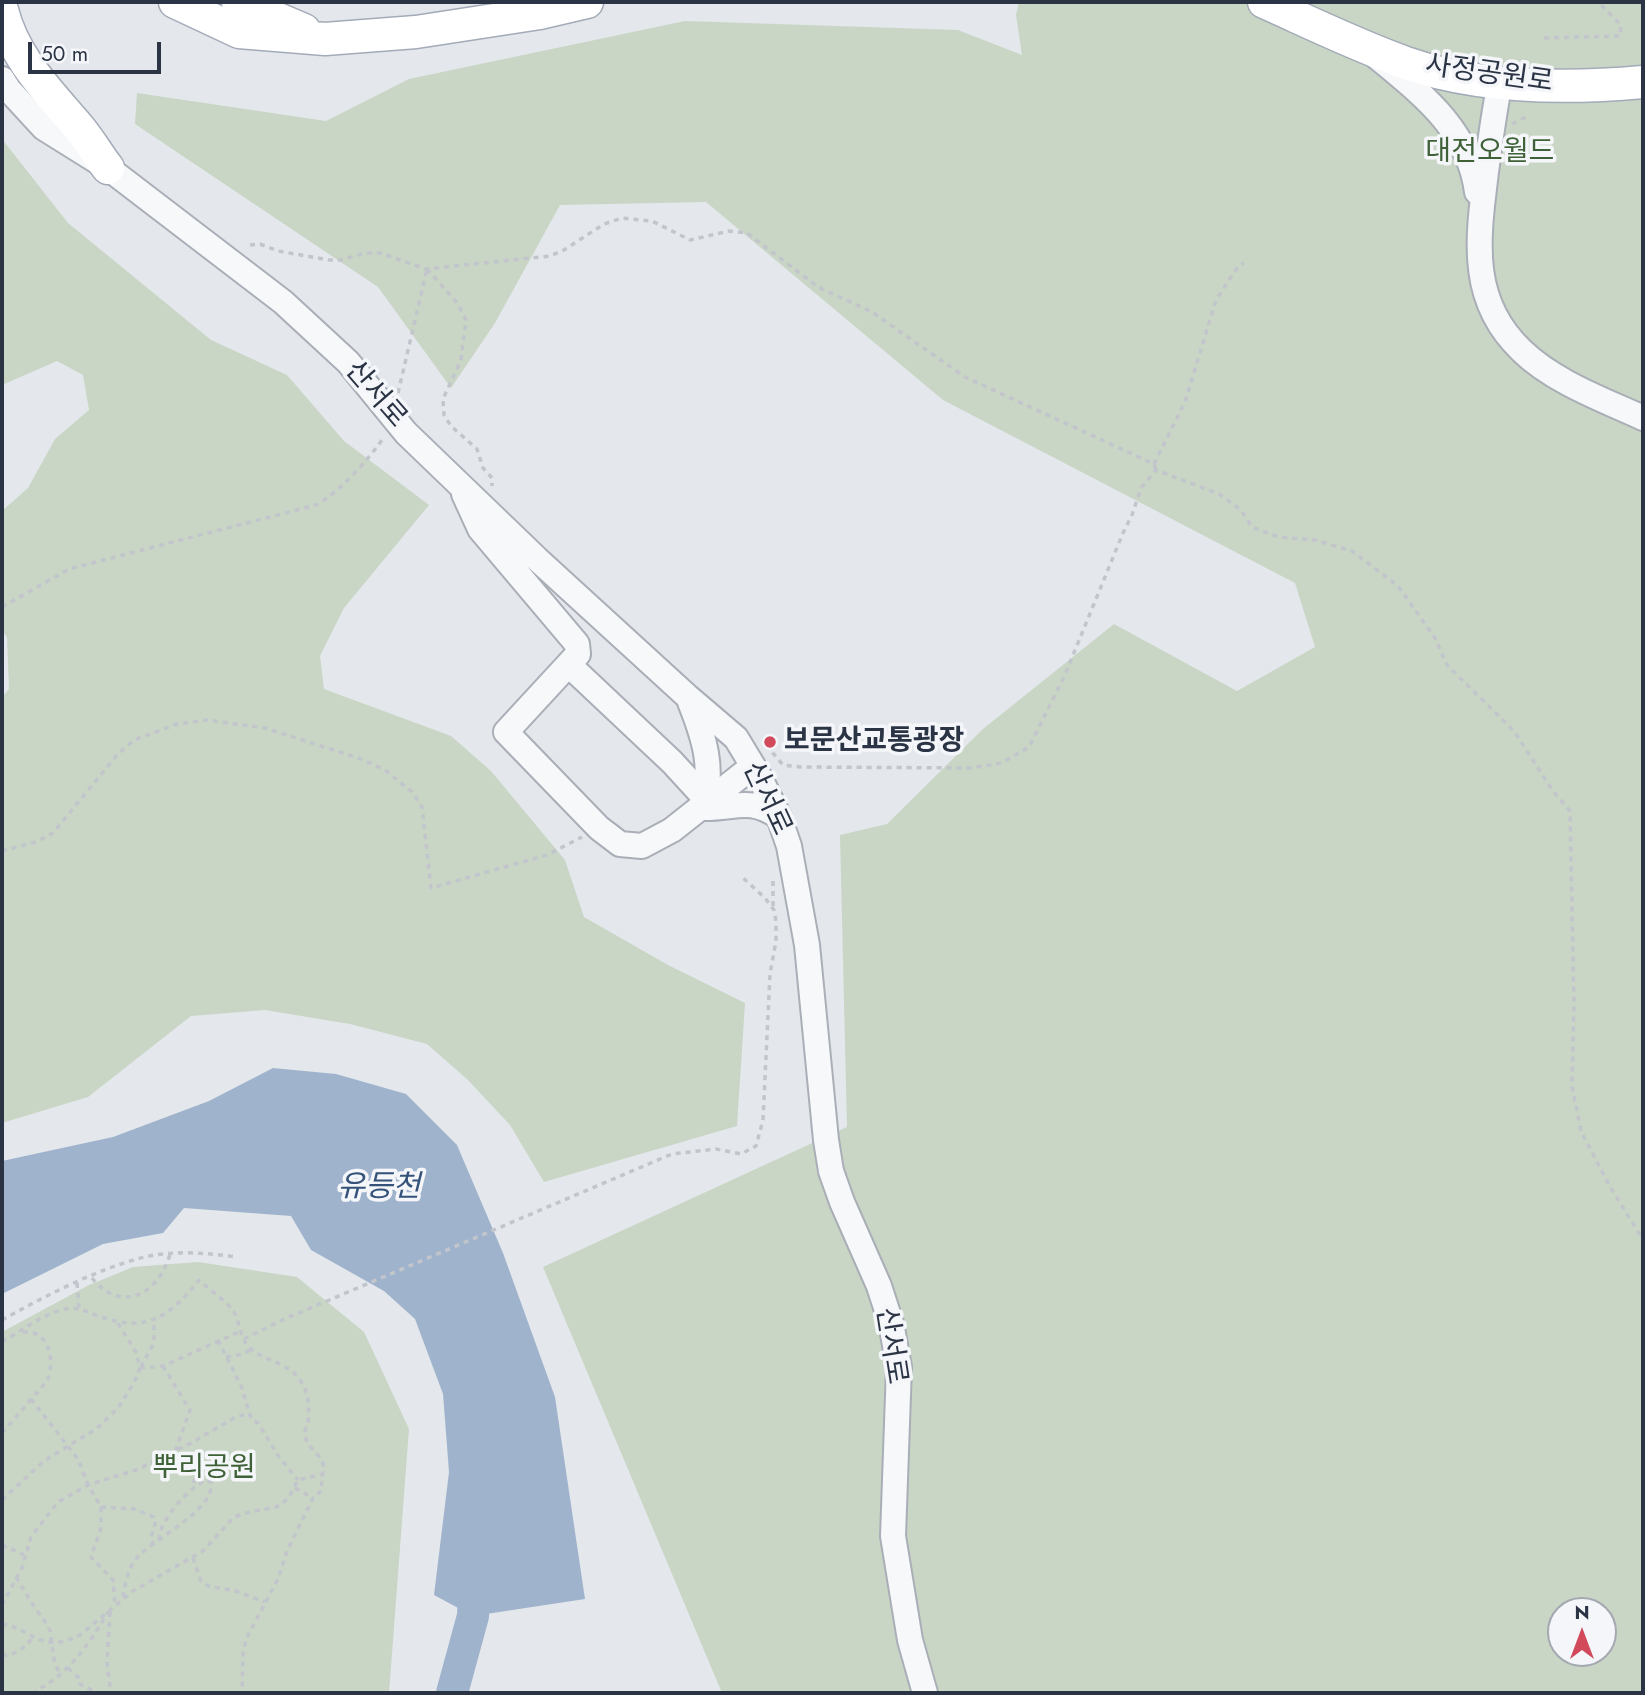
<!DOCTYPE html>
<meta charset="utf-8">
<style>
body{margin:0}
#map{position:relative;width:1645px;height:1695px;overflow:hidden;background:#e4e7ec;font-family:Jost,sans-serif}
canvas{display:block}
.frame{position:absolute;inset:0;border:4px solid #2b3445;pointer-events:none}
.north{position:absolute;left:1547px;top:1597px;width:70px;height:70px;box-sizing:border-box;background:#f4f6f9;border:2px solid #a4a8b1;border-radius:50%;rotate:0deg;font-size:19px;font-weight:700;line-height:28px;text-align:center;color:#2b3445}
.north::after{content:'';display:block;margin:auto;width:24px;height:32px;background:#d1495b;clip-path:polygon(50% 0,100% 100%,50% 72%,0 100%)}
.scale{position:absolute;left:28px;top:42px;width:133px;height:32px;box-sizing:border-box;border:4px solid #2b3445;border-top:0;padding-left:9px;font-size:21px;line-height:24px;white-space:nowrap;color:#2b3445;-webkit-text-stroke:5px #f4f6f9;paint-order:stroke}
</style>
<div id="map">
<canvas width="1645" height="1695"></canvas>
<div class="frame"></div>
<div class="north">N</div>
<div class="scale">50 m</div>
</div>
<script>
const g = document.querySelector('canvas').getContext('2d');
g.lineJoin = 'round';
function paint(path, color) { g.fillStyle = color; g.fill(path, 'evenodd'); }
function trace(path, color, width, dash) { g.strokeStyle = color; g.lineWidth = width; g.lineCap = dash ? 'butt' : 'round'; g.setLineDash(dash || []); g.stroke(path); }
function write(font, color, halo, rows, align = 'center') {
  g.font = font + ' Jost,"Noto Sans KR",sans-serif'; g.lineWidth = 7; g.setLineDash([]); g.textBaseline = 'middle'; g.strokeStyle = halo; g.fillStyle = color; for (const [text, x, y, turn = 0] of rows) {
    g.save(); g.translate(x, y); g.rotate((+turn || 0) * Math.PI / 180); g.textAlign = isNaN(turn) ? turn : align; if (halo) g.strokeText(text, 0, 0); g.fillText(text, 0, 0); g.restore();
  }
}
paint(new Path2D(`
 M1019,2H1643V1693H722L543,1267L847,1127L840,835L887,824L983,729L1114,624L1237,691L1315,647L1295,583L943,400L706,202L560,205L495,323L451,388L378,287L135,124L137,93L326,121L409,79L685,21L958,30L1022,55L1016,15ZM1561,1611H1603V1653H1561Z
 M2,139L68,223L211,340L287,375L344,441L429,505L344,608L320,656L324,689L451,736L491,771L565,860L584,917L668,965L745,1003L737,1126L544,1182L510,1125L468,1080L427,1044L350,1024L265,1010L191,1016L88,1097L2,1123V697L9,689L7,637L2,631V511L28,488L55,439L89,410L83,375L57,361L2,385Z
 M198,1262L297,1277L364,1332L409,1429L389,1693H2V1332L89,1285L133,1267Z`), '#c9d6c5');
paint(new Path2D(`
 M273,1068L336,1074L406,1094L457,1145L503,1253L555,1397L585,1599L473,1616L434,1595L449,1472L443,1394L415,1319L384,1291L311,1250L291,1216L184,1208L163,1233L103,1244L2,1294V1161L113,1137L209,1101Z`), '#9fb4cc');
trace(new Path2D(`
 M452,1693L473,1616L475,1575`), '#9fb4cc', 32);
const minor = new Path2D(`
 M1377,57C1423,95 1469,130 1477,192
 M2,79L9,90L44,128L108,168L283,302L348,362L406,433L537,559L688,697L736,738L759,776L779,817L789,846L807,945L826,1140L831,1171L842,1202L879,1286L891,1323L899,1367L893,1536L910,1640L925,1693
 M1500,82C1494,112 1490,142 1486,172C1478,238 1468,300 1522,351C1554,382 1604,400 1643,418
 M464,494L480,529L577,644L578,654L506,732L599,828L620,844L642,846L672,830L753,766
 M569,665L672,762L705,798
 M690,702C704,737 715,770 702,808C735,809 749,796 779,817`);
const major = new Path2D(`
 M175,2L239,32L325,39L416,32L540,13L587,2
 M238,2L304,30
 M1264,2C1311,23 1358,46 1406,63C1480,89 1566,89 1643,82
 M2,10C13,56 46,89 76,124C88,137 97,154 108,168`);
trace(minor, '#a9aeb7', 28);
trace(major, '#a3abb8', 35);
trace(new Path2D(`
 M1544,38L1620,36L1621,25L1598,2
 M1512,124L1526,117
 M250,245L260,244L278,251L329,260H341L365,253H380L426,269L550,256L564,250L604,224L622,218L652,221L690,240L729,231L747,233L818,287L872,312L965,377L1154,464L1156,470
 M427,269L458,304L466,320L461,360L443,399L444,415L451,426L477,449L483,468L492,478V486
 M398,393L427,269
 M1154,464L1185,402L1216,300L1239,265L1244,263
 M2,607L69,569L316,505C340,492 369,459 384,437
 M766,745L783,765L801,767L971,768L1002,763L1029,747L1064,677L1123,533L1132,515L1141,488L1156,470L1219,494L1241,510L1252,527L1278,537L1315,540L1352,551L1398,586L1435,638L1447,665L1514,731L1553,791L1570,811L1574,1002L1572,1086L1581,1131L1609,1185L1643,1240
 M2,851L36,842L53,833L117,755L134,740L177,724L207,720L265,728L361,759L385,770L412,792L422,807L431,888L547,855L582,837
 M773,881V908
 M92,1278C122,1315 159,1293 170,1254
 M77,1283L79,1308
 M2,1320C43,1297 99,1268 145,1257C175,1250 207,1253 237,1257
 M244,1339L280,1321L672,1154L716,1149L741,1154L756,1146L763,1120L770,974L776,941V921L774,910L765,898L742,877
 M218,1340L242,1388L251,1419L258,1423L279,1457L298,1480
 M2,1342C21,1331 43,1314 65,1309C79,1306 89,1313 101,1317C148,1333 170,1316 199,1280C208,1289 228,1302 234,1312C240,1323 240,1337 248,1346C261,1360 281,1361 294,1373C308,1386 310,1404 308,1422C307,1426 305,1429 305,1432C304,1447 320,1452 323,1464C325,1473 320,1478 322,1490L313,1498L287,1551L278,1579L246,1639L243,1654L242,1693
 M226,1357L243,1354L250,1350
 M163,1366L190,1410L176,1449L178,1455L196,1474L192,1490
 M141,1367L154,1343V1318
 M140,1368L163,1366L241,1331
 M31,1399L78,1459L88,1485L101,1507V1528L91,1557L113,1580L115,1604
 M2,1433L47,1381C56,1362 49,1326 21,1333
 M295,1488L313,1498
 M2,1500L44,1461L96,1429L118,1408L134,1383L140,1368L136,1352L117,1322
 M101,1507L134,1509L154,1517L156,1521L151,1537L153,1545
 M2,1545L24,1555
 M193,1558L201,1581L208,1586L236,1591L265,1602
 M16,1577L33,1605L46,1623L50,1631L54,1659L60,1676
 M123,1597C125,1584 128,1570 135,1560C149,1541 215,1511 211,1483L208,1480C191,1484 157,1523 159,1541
 M2,1605L22,1568L31,1537L58,1502L88,1485L136,1470L189,1444L234,1418L249,1413
 M110,1612L107,1663L111,1693
 M2,1624C33,1629 41,1655 80,1635L133,1591L203,1551L234,1517L250,1512L276,1507L283,1503L289,1497L298,1480L323,1474
 M2,1656C15,1654 24,1650 32,1638
 M68,1668L80,1679V1684L97,1693
 M32,1693C67,1676 89,1645 108,1612`), '#c2c5cb', 3.5, [5, 5]);
trace(minor, '#f7f8fa', 24);
trace(major, '#fff', 32);
for (const [x, y, r, color] of [
 [770,742,7,"#d1495b"]
]) { const dot = new Path2D(); dot.arc(x, y, r, 0, 2 * Math.PI); g.fillStyle = color; g.fill(dot); trace(dot, '#f4f6f9', 2.5); }
write('28px', '#2b3445', '#f4f6f9', [
 ["사정공원로",1489,75,8],
 ["산서로",375,395,49],
 ["산서로",766,799,65],
 ["산서로",890,1346,81]
]);
write('28px', '#3f6138', '#f4f6f9', [
 ["대전오월드",1490,153],
 ["뿌리공원",204,1469]
]);
write('bold 28px', '#2b3445', '#f4f6f9', [
 ["보문산교통광장",784,742]
], 'left');
write('italic 30px', '#34527a', '#f4f6f9', [
 ["유등천",379,1189]
]);
</script>
